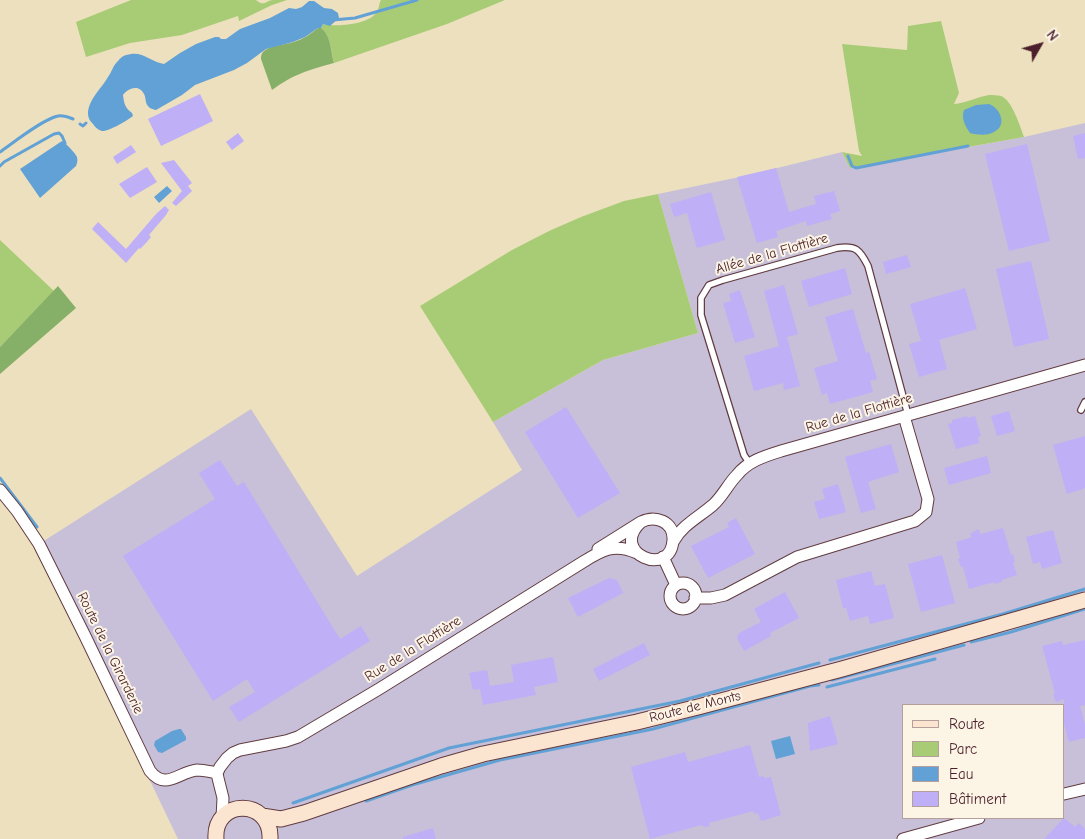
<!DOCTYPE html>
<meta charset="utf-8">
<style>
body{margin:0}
#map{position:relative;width:1085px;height:839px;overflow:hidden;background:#ede0be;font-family:"Comic Neue",sans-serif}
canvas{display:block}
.legend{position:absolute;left:902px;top:704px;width:162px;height:115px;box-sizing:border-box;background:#fcf5e5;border:1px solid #b59f9b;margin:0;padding:6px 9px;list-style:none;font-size:15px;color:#4a1f2b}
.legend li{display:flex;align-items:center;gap:10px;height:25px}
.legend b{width:25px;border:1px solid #b59f9b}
.north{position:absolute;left:1015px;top:20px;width:50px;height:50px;-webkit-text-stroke:4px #fcf5e5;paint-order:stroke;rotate:52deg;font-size:14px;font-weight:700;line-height:20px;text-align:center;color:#4a1f2b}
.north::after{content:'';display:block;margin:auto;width:18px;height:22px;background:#4a1f2b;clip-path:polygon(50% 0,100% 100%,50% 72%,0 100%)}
</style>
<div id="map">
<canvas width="1085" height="839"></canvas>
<ul class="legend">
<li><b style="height:6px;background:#fce5d0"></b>Route</li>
<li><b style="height:14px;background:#a8cc76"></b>Parc</li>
<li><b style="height:14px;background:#62a1d5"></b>Eau</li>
<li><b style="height:14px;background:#beaff7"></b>Bâtiment</li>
</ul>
<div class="north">N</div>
</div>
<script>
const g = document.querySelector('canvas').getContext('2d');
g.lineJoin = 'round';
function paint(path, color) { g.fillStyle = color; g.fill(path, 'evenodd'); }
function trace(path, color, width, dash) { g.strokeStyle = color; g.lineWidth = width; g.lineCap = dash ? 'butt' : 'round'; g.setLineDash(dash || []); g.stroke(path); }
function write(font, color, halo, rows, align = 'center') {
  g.font = font + ' "Comic Neue",sans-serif'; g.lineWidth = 4; g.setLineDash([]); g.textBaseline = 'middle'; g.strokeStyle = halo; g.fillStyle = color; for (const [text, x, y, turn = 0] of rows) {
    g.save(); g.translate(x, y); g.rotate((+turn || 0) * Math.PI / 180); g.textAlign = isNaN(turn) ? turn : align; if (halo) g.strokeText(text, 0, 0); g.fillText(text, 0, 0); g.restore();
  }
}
paint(new Path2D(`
 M1085,123V839H178L141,762L39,544L251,409L357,576L522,470L493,422L603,360L698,333L658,194L749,175L842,152L850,168L1024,137ZM904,705H1064V818H904Z`), '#c7c0d8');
paint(new Path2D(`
 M131,0H256C264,7 265,1 273,0C277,0 283,0 287,0L272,5L239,21L238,16L182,35L130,43L86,57L76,22Z
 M381,0H505L447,24L334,63C331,51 331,36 321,28L323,24C337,27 368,25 377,12C379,9 379,3 381,0Z
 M941,21L959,93L954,104C966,103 977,97 989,95C992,95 998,95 1001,96C1012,100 1020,126 1024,137L850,168L842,152L862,156L859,151L842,44L907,50L908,26Z
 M658,194L698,333L603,360L493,422L420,306L512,250L549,231L581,217L624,201Z
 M0,240L54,291L0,347Z`), '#a8cc76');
paint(new Path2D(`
 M318,28H321C331,35 331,52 334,63C308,70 294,74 272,90L261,59C261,56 261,55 263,52C269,45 285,45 294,42C303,39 311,34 318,28Z
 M58,286L76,308L0,374V347Z`), '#86b067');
paint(new Path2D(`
 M309,1H314L324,8L332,9L338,13L339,18L330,26L323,24L321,28H318L305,37L293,42L266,49L247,63L234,70L195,85L182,95L156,110C153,109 150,109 148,106C145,103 146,97 144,94C139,84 128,88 123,95C124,103 125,108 132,113L133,116C128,120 108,132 102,131C98,130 95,127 93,124C90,121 88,118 88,114C88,100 101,89 108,77C112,72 113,65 118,61C122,56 125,55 131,54C143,52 152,62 164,64L180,53L196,44L215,37H219L221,39H226L240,29L270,18L289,8L296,9L302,7Z
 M989,104C1000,108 1008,125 994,132C987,136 977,135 970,133C965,126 961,118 964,110L976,105Z
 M62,141C66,143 75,153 77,157C78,161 77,163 76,166L40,198L20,169Z
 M167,186L172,191L159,203L154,197Z
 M179,729H181L186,737V740L162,753L158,752L154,745L155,741L172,731Z
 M790,736L795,754L776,759L771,741Z`), '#62a1d5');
trace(new Path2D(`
 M333,20L355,18L417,0
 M80,124L83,126L86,123
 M0,152C13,143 43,119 58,116C63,115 68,117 73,119
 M848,156L852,166L856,168L968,146
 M0,166L4,162L54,134L59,133L62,136L65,143
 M0,478L37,527
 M971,642L1011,632L1085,609
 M830,660L1003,614L1085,589
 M832,680L964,645
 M827,687L935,659
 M366,801L412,785L500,760L653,729L810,686L819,685
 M293,803L449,748L680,701L819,663`), '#62a1d5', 3);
paint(new Path2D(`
 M200,94L213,121L161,146L148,119Z
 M238,133L244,141L232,150L226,142Z
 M1085,133V158L1078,159L1073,136Z
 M1027,144L1050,241L1009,251L985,154Z
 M131,145L136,152L117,164L113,157Z
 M174,160L192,183L188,186L192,191L176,206L172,203L182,191L161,163Z
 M147,167L157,182L130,198L119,184Z
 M776,168L789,212L816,204L814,196L834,191L840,211L830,214L832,219L807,226L806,221L776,231L778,237L757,243L737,177Z
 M711,192L725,240L697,248L687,213L674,217L670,204Z
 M165,206L169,210L166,215L149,235L151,237L146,243L140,249L139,248L126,263L92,229L98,222L126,249L156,214Z
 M907,255L911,267L886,274L883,262Z
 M1031,261L1049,339L1014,347L996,269Z
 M845,268L852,294L809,307L801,281Z
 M784,285L798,334L787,337L800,386L784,390L783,383L754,391L744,356L779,346L764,291Z
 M965,288L977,329L939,340L947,369L919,377L909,344L921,341L910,304Z
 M740,290L755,337L735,343L723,303L731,301L729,294Z
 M853,309L866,353L869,352L877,379L870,381L873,392L830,404L827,393L822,395L814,368L838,361L825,317Z
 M566,407L620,493L578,518L525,432Z
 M1009,411L1015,431L997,436L991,416Z
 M967,416L968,418L975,416L981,436L978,437L979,443L956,449L948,424L952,423V420Z
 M1085,436V488L1067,494L1053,445Z
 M891,444L899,472L868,482L876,509L861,513L845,457Z
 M987,456L991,473L949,485L944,468Z
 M220,460L237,486L244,482L340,639L361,626L370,641L239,722L229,707L255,692L247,679L213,701L123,556L215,499L199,473Z
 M838,484L846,512L819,519L814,502L825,499L822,489Z
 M736,518L755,554L708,578L691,546L729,527L727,523Z
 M1003,528L1011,555L1013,554L1015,562L1013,563L1017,575L1002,580V582L994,584V582L969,589L963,567H961L958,559L960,558L956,542L972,537L970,534L978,529L981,534Z
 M1053,530L1062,563L1042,569L1040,562L1033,564L1026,537Z
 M942,555L955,603L921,612L908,564Z
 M871,571L875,586L885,584L894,618L870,624L868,616L850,621L846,608H843L836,580Z
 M609,578L617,580L623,593L578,617L568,598Z
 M785,592L799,618L770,633L771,636L744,651L737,638L739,633L761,622L754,609Z
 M1085,640V705L1080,706L1085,724V738L1069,742L1064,724V699L1056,702L1053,694L1055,693L1042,646L1062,641L1063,645Z
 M644,643L650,655L599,681L593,669Z
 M553,657L558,682L534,687L536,695L483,705L480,689L473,690L469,673L487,670L490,686L514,682L511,665Z
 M830,716L838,744L810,751L808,723Z
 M750,745L759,777L764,776V778L771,777L781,815L761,821L758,813L754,814L753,811L709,823L710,826L704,827L701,825L650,839L631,767L685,752L688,762Z
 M1064,818L1075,827L1079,823L1085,829V839H1044Z
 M433,828L436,839H403V837Z`), '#beaff7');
const service = new Path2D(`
 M1081,410L1085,402
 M750,464L744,455L701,315V298L709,285L723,280L837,248C856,245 860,250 868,266L908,415`);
const minor = new Path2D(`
 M0,490L17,511L39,544L85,636L150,771C166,791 178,772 197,770C204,770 211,772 217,773
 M673,542C682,525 699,517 713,505C723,496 728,484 737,475C748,461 765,456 781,451L1085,365
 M598,549L641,522C655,515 674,521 673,540C671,579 608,553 641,522
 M663,557L676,585
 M670 596a13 13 0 1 1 26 0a13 13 0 1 1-26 0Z
 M695,598H711L725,595L797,557L915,521L926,512L928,499L904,416
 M1064,794L1085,789
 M222,818L223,798L218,778L217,773L220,767L227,758L233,753L240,750L286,741L298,737L379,689L583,562C602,550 614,543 637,553
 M903,839L979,818`);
const secondary = new Path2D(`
 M262,816L281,819L304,813L441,766L483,754L637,722L698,707L842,669L1085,600
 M216,839C213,798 272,798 270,839`);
trace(service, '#623c41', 8);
trace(minor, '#623c41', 13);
trace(secondary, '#623c41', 17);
trace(service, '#fff', 5.5);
trace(minor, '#fff', 11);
trace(secondary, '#fce5d0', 15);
write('14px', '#4a1f2b', '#fcf5e5', [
 ["Allée de la Flottière",772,254,-16],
 ["Rue de la Flottière",859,413,-16],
 ["Rue de la Flottière",413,649,-32],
 ["Route de la Girarderie",110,653,64],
 ["Route de Monts",695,707,-14]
]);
</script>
